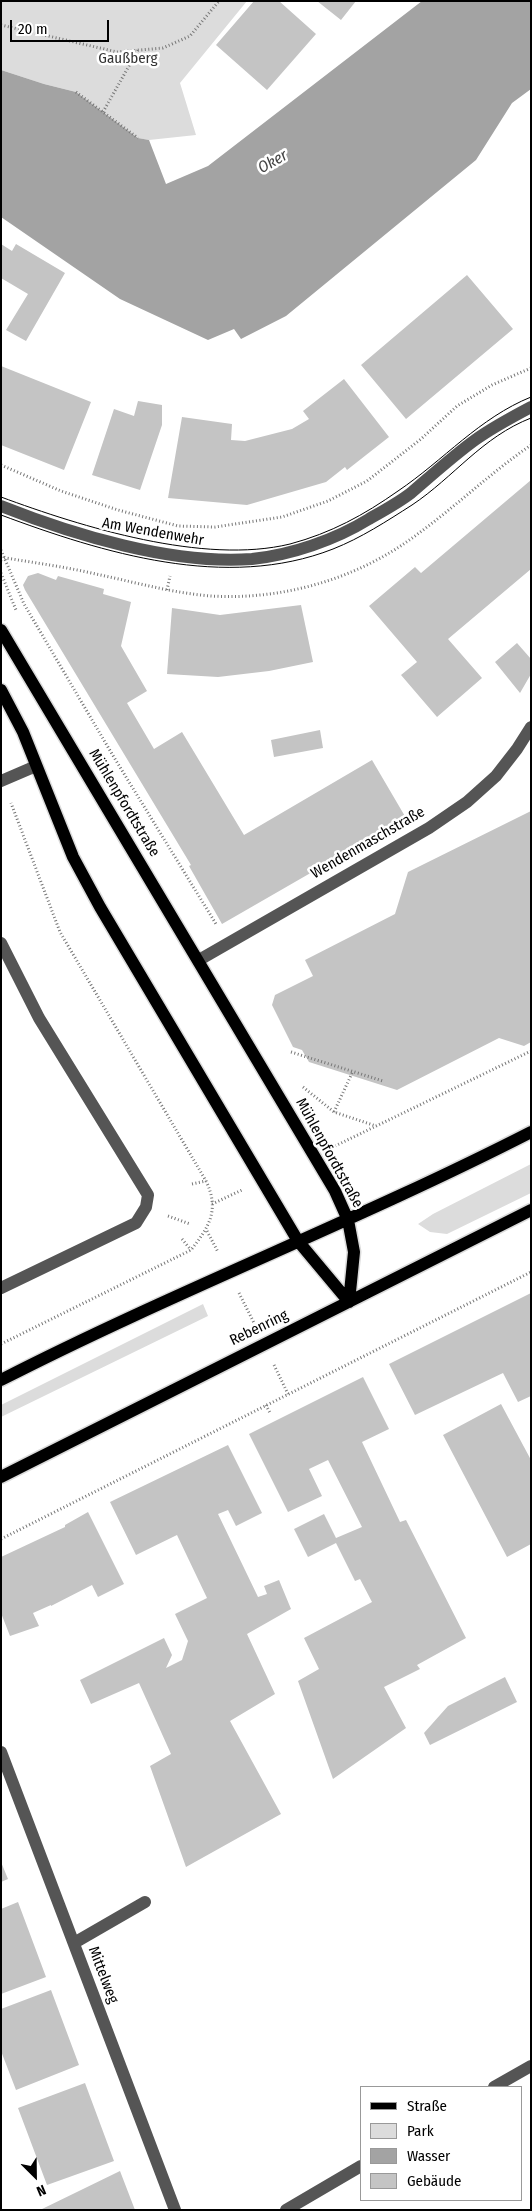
<!DOCTYPE html>
<meta charset="utf-8">
<style>
body{margin:0}
#map{position:relative;width:532px;height:2211px;overflow:hidden;background:#fff;font-family:"Fira Sans Condensed",sans-serif}
canvas{display:block}
.frame{position:absolute;inset:0;border:2px solid #000;pointer-events:none}
.legend{position:absolute;left:360px;top:2086px;width:162px;height:115px;box-sizing:border-box;background:#fff;border:1px solid #999;margin:0;padding:6px 9px;list-style:none;font-size:15px;color:#000}
.legend li{display:flex;align-items:center;gap:10px;height:25px}
.legend b{width:25px;border:1px solid #999}
.north{position:absolute;left:10px;top:2151px;width:50px;height:50px;-webkit-text-stroke:4px #fff;paint-order:stroke;rotate:157deg;font-size:14px;font-weight:700;line-height:20px;text-align:center;color:#000}
.north::after{content:'';display:block;margin:auto;width:18px;height:22px;background:#000;clip-path:polygon(50% 0,100% 100%,50% 72%,0 100%)}
.scale{position:absolute;left:10px;top:20px;width:99px;height:22px;box-sizing:border-box;border:2px solid #000;border-top:0;padding-left:6px;font-size:15px;line-height:18px;white-space:nowrap;color:#000;-webkit-text-stroke:4px #fff;paint-order:stroke}
</style>
<div id="map">
<canvas width="532" height="2211"></canvas>
<div class="frame"></div>
<ul class="legend">
<li><b style="height:6px;background:#000"></b>Straße</li>
<li><b style="height:14px;background:#dcdcdc"></b>Park</li>
<li><b style="height:14px;background:#a3a3a3"></b>Wasser</li>
<li><b style="height:14px;background:#c4c4c4"></b>Gebäude</li>
</ul>
<div class="north">N</div>
<div class="scale">20 m</div>
</div>
<script>
const g = document.querySelector('canvas').getContext('2d');
g.lineJoin = 'round';
function paint(path, color) { g.fillStyle = color; g.fill(path, 'evenodd'); }
function trace(path, color, width, dash) { g.strokeStyle = color; g.lineWidth = width; g.lineCap = dash ? 'butt' : 'round'; g.setLineDash(dash || []); g.stroke(path); }
function write(font, color, halo, rows, align = 'center') {
  g.font = font + ' "Fira Sans Condensed",sans-serif'; g.lineWidth = 5; g.setLineDash([]); g.textBaseline = 'middle'; g.strokeStyle = halo; g.fillStyle = color; for (const [text, x, y, turn = 0] of rows) {
    g.save(); g.translate(x, y); g.rotate((+turn || 0) * Math.PI / 180); g.textAlign = isNaN(turn) ? turn : align; if (halo) g.strokeText(text, 0, 0); g.fillText(text, 0, 0); g.restore();
  }
}
paint(new Path2D(`
 M1,1H247L180,83L196,135L149,140L138,138L76,92L44,84L1,70Z
 M531,1164V1193L447,1234L430,1232L418,1224L433,1214Z
 M203,1304L208,1316L1,1417V1405Z`), '#dcdcdc');
paint(new Path2D(`
 M422,1H531V89L512,103L476,160L286,316L241,339L234,329L208,340L120,299L1,217V70L44,84L76,92L138,138L149,140L166,184L208,166Z`), '#a3a3a3');
paint(new Path2D(`
 M254,1H279L316,34L267,90L216,45Z
 M317,1H356L341,20Z
 M1,244L12,251L16,244L65,273L26,341L6,330L28,294L1,278Z
 M467,275L513,329L406,419L361,365Z
 M1,366L91,402L64,470L1,445Z
 M344,379L389,437L347,470L345,467L326,482L247,505L168,498L182,417L232,424L231,440L245,441L292,429L309,419L303,411Z
 M138,401L162,405V425L140,490L92,475L114,409L134,416Z
 M531,480V569L448,639L482,678L437,717L401,675L417,662L369,606L415,567L421,573Z
 M38,573L56,580L58,576L104,589L103,594L131,602L121,646L147,691L127,703L154,749L182,732L244,835L372,760L406,818L222,924L189,866L191,865L25,590L23,585L28,576Z
 M301,605L313,662L269,671L218,677L167,674L172,608L220,615Z
 M517,643L531,659V674L520,693L495,662Z
 M320,730L323,748L274,757L271,740Z
 M531,811V1042L524,1046L499,1038L397,1090L309,1062L302,1050L293,1047L272,1005L275,995L313,976L305,960L395,914L408,872Z
 M531,1293V1396L518,1402L503,1373L415,1415L389,1364Z
 M363,1377L389,1429L362,1442L400,1522L406,1520L466,1638L417,1665L420,1669L384,1687L406,1728L333,1779L298,1681L319,1669L304,1638L372,1602L360,1579L355,1581L336,1543L308,1557L294,1529L324,1514L336,1538L362,1527L328,1460L309,1469L322,1496L288,1512L249,1434Z
 M501,1404L531,1460V1544L507,1557L443,1435Z
 M228,1445L262,1513L236,1526L228,1510L218,1514L258,1597L267,1594L264,1586L279,1580L291,1609L247,1634L275,1694L230,1721L281,1814L186,1867L150,1766L171,1754L139,1683L91,1704L80,1680L164,1638L172,1655L166,1668L182,1660L188,1641L175,1614L207,1598L177,1535L136,1555L110,1502Z
 M88,1512L124,1584L98,1597L92,1585L51,1606V1605L33,1613L39,1626L10,1636L1,1613V1557L65,1527V1525Z
 M505,1677L517,1702L430,1745L424,1733L448,1706Z
 M1,1862L8,1879L1,1882Z
 M18,1902L46,1977L1,1994V1909Z
 M51,1990L79,2065L16,2090L1,2051V2009Z
 M85,2083L114,2161L47,2185L18,2108Z
 M120,2171L135,2210H40Z`), '#c4c4c4');
const major = new Path2D(`
 M1,630L335,1191L348,1220L354,1252L349,1302
 M1,690L23,732L73,857L100,907L298,1241L349,1302
 M1,1380C175,1291 357,1221 531,1132
 M1,1477L531,1210`);
trace(major, '#dbdbdb', 15);
trace(new Path2D(`
 M1,25L117,52L163,48L190,36L219,1
 M76,92L138,138
 M103,112L138,50
 M1,465L61,491L118,510L178,526L215,527L282,517L328,501L367,481L421,439L457,406L492,385L531,368
 M1,550L24,604L115,759L216,924
 M1,560L6,558C36,563 66,567 96,574C134,582 172,593 211,596C278,600 346,582 402,545C447,515 486,476 531,445
 M1,573L16,610
 M167,590L170,576
 M291,1052L383,1081
 M303,1087L334,1112L376,1126
 M334,1112L353,1071
 M335,1146L531,1051
 M192,1184L206,1181
 M212,1204L242,1190
 M168,1216L190,1224
 M207,1231L218,1252
 M182,1239L191,1250
 M239,1293L254,1323
 M1,1344L191,1250C209,1227 220,1210 206,1181L60,932L11,803
 M274,1365L288,1394
 M266,1405L270,1413
 M1,1539L531,1272`), '#777', 3, [1, 2.5]);
trace(new Path2D(`
 M1,506C74,535 173,565 252,559C291,555 335,540 369,519C383,511 398,503 411,493C432,475 453,456 475,440C493,427 512,417 531,407
 M1,781L36,766
 M1,943L39,1018L148,1195L146,1207L136,1223L1,1288
 M199,960L429,828L467,802L496,776L517,749L531,727
 M1,1752L175,2210
 M74,1943L145,1902
 M494,2087L531,2066
 M286,2210L361,2166`), '#555', 12);
trace(major, '#000', 12);
trace(new Path2D(`
 M1,497C82,527 204,565 290,544C331,533 364,515 398,491C444,460 479,418 531,397
 M1,515C103,553 226,591 333,549C361,538 387,521 412,505C454,477 482,437 531,418`), '#000', 1);
write('15px', '#333', '#fff', [
 ["Gaußberg",128,59]
]);
write('15px', '#000', '#fff', [
 ["Am Wendenwehr",153,532,10],
 ["Mühlenpfordtstraße",124,803,59],
 ["Wendenmaschstraße",368,843,-30],
 ["Mühlenpfordtstraße",329,1153,61],
 ["Rebenring",259,1328,-26],
 ["Mittelweg",103,1975,69]
]);
write('italic 16px', '#444', '#fff', [
 ["Oker",273,162,-30]
]);
</script>
